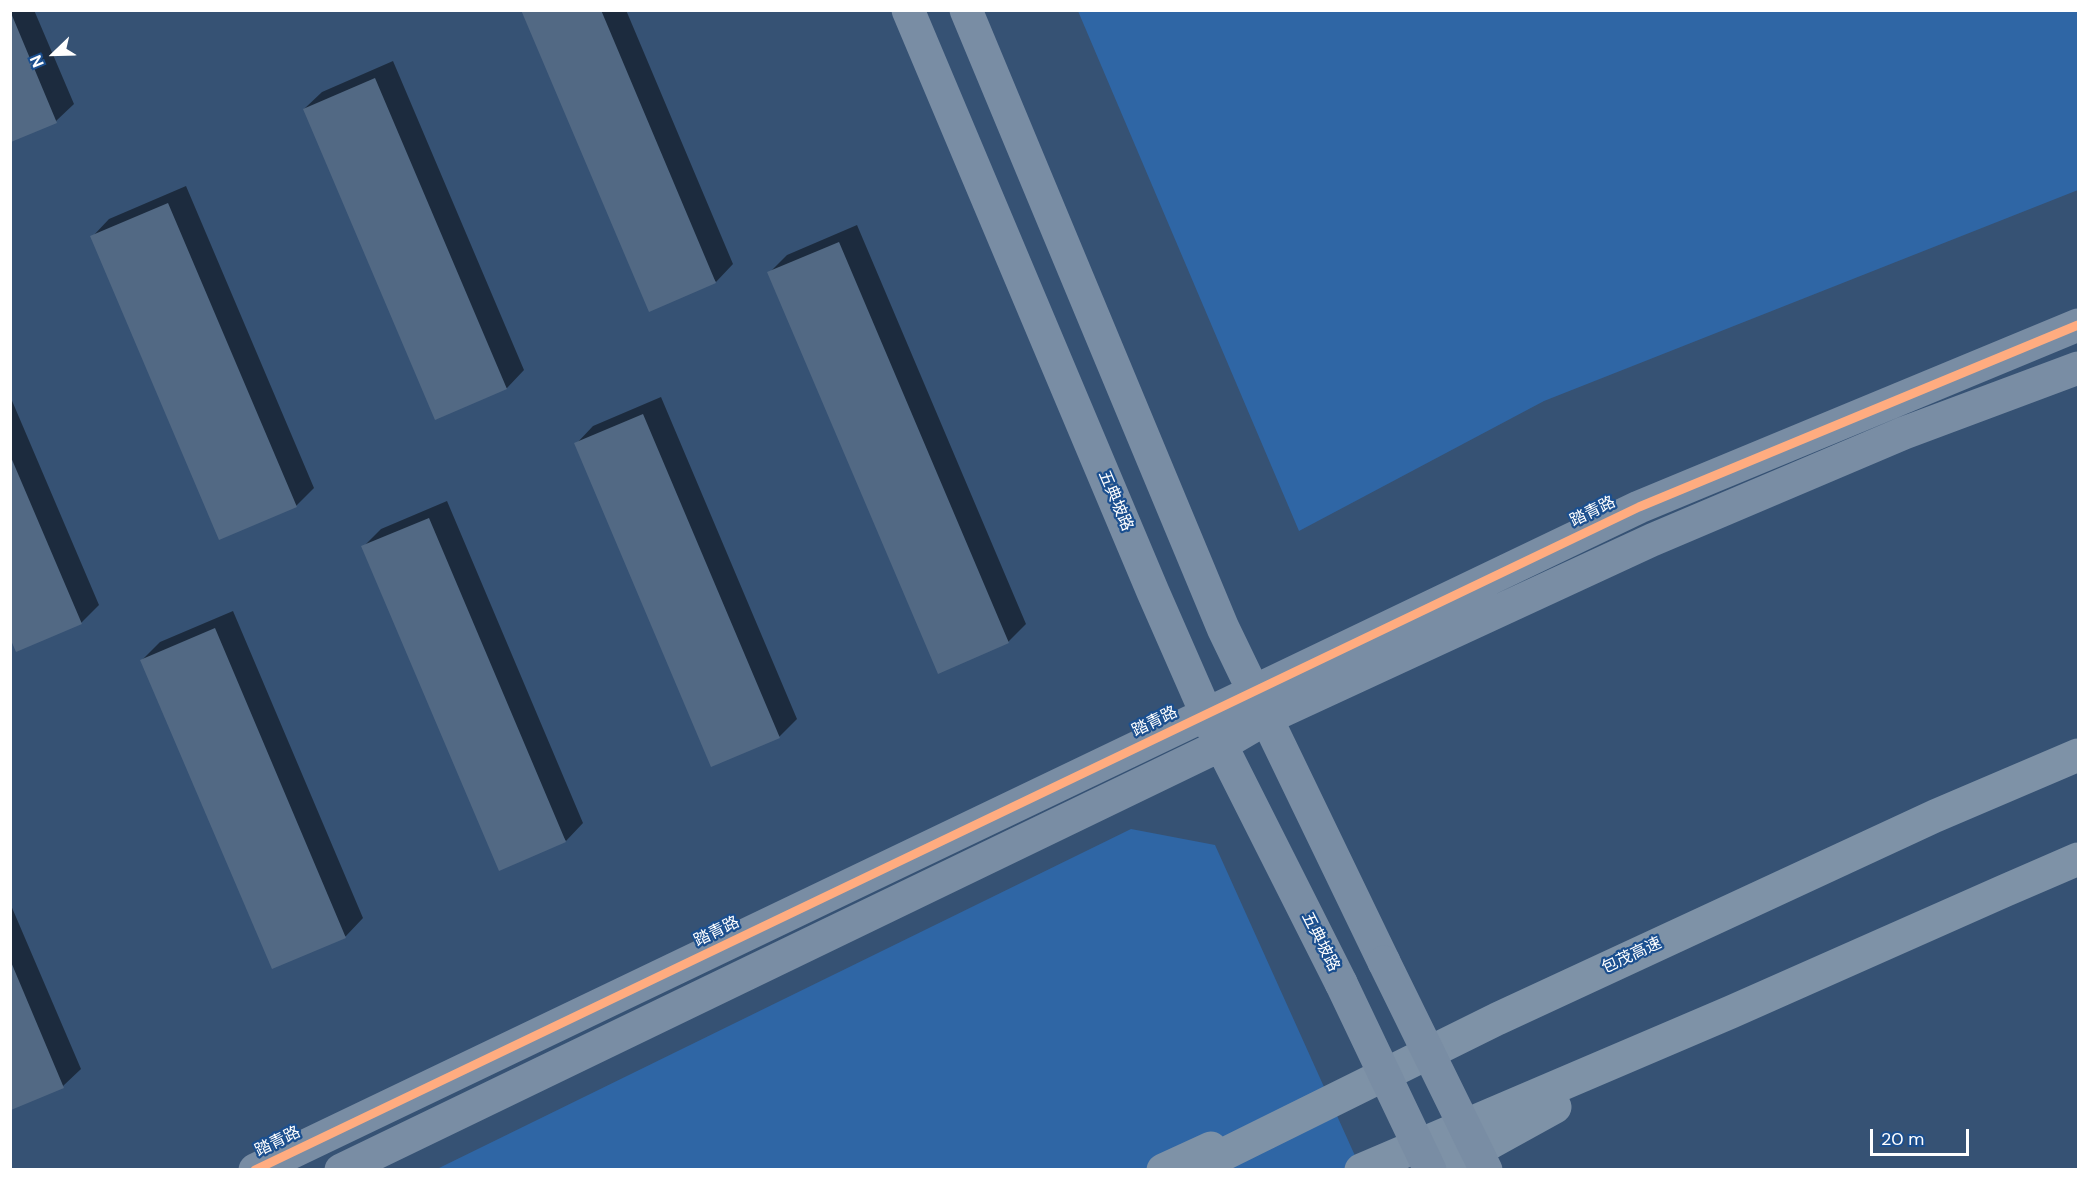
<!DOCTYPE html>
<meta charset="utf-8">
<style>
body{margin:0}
#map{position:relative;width:2089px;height:1180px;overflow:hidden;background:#365274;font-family:"DM Sans",sans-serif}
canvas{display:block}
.frame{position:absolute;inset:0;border:12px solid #fff;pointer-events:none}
.north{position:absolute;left:24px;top:24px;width:60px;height:60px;-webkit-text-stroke:4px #1b4f8f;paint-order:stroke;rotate:247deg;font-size:16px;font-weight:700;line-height:24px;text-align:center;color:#fff}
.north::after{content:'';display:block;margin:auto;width:21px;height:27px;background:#fff;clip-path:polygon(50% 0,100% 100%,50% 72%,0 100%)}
.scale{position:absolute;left:1870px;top:1129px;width:99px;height:27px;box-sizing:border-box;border:3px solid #fff;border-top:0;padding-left:8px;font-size:18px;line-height:21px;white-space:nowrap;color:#fff;-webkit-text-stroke:4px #1b4f8f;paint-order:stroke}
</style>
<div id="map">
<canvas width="2089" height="1180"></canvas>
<div class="frame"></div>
<div class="north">N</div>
<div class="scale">20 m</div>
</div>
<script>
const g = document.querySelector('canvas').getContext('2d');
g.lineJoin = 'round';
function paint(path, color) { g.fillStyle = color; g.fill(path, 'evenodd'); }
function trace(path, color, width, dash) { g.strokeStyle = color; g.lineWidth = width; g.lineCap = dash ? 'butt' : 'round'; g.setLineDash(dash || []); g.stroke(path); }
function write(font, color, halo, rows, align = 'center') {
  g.font = font + ' "DM Sans","Noto Sans SC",sans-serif'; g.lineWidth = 4.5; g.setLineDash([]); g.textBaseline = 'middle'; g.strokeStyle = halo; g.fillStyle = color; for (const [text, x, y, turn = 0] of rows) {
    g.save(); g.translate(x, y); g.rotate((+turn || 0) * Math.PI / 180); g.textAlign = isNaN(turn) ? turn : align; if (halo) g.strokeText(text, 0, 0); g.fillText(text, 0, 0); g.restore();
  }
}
paint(new Path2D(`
 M1078,11H2078V190L1544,401L1299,531Z
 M1131,829L1215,845L1361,1169L435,1170Z`), '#2f66a5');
paint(new Path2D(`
 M10,10H34L74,104L56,121L10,141Z
 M523,10H626L733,264L716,282Z
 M393,61L524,370L507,388L435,418L304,109L322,92Z
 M186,186L314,488L296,506L92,237L109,219Z
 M857,225L1026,624L1008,642L769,273L787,255Z
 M10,396L99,605L81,623L17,650L10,634Z
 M661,397L797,719L779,737L576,444L593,426Z
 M447,501L583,823L566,841L363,547L381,529Z
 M233,611L363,918L346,936L272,967L142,660L160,642Z
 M10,903L81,1069L63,1086L10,1109Z`), '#0007');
paint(new Path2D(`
 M521,10H601L716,283L649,312Z
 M11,13L57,123L11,142Z
 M375,78L507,389L435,420L303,109Z
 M168,203L297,507L219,540L90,236Z
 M839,242L1009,643L938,674L767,272Z
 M643,414L780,738L711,767L574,443Z
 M10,455L82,624L16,652L10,638Z
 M429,518L566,842L499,871L361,546Z
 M215,628L346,938L272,969L140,660Z
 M11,962L64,1088L11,1110Z`), '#526984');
trace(new Path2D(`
 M908,10L1153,592L1213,729L1341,983
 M966,10L1223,628L1384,962
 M255,1170L1639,507L2078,325
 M341,1170L1221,745L1267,718L1652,540L1904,433L2078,368`), '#798da4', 33);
trace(new Path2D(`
 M1163,1170L1211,1148
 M1192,1170L1497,1019L1935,816L2078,755
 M1361,1170L1731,1012L2004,891L2078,859
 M1441,1170L1555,1107`), '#7e92a7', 33);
trace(new Path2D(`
 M1384,962L1486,1170
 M1341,983L1430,1170`), '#798da4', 33);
trace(new Path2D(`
 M255,1170L1639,507L2078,325`), '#ffac80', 9);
write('16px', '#fff', '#1b4f8f', [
 ["五典坡路",1115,501,67],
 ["踏青路",1593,512,-26],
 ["踏青路",1155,722,-26],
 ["踏青路",717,932,-26],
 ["五典坡路",1320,942,63],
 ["包茂高速",1632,956,-25],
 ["踏青路",278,1142,-26]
]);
</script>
